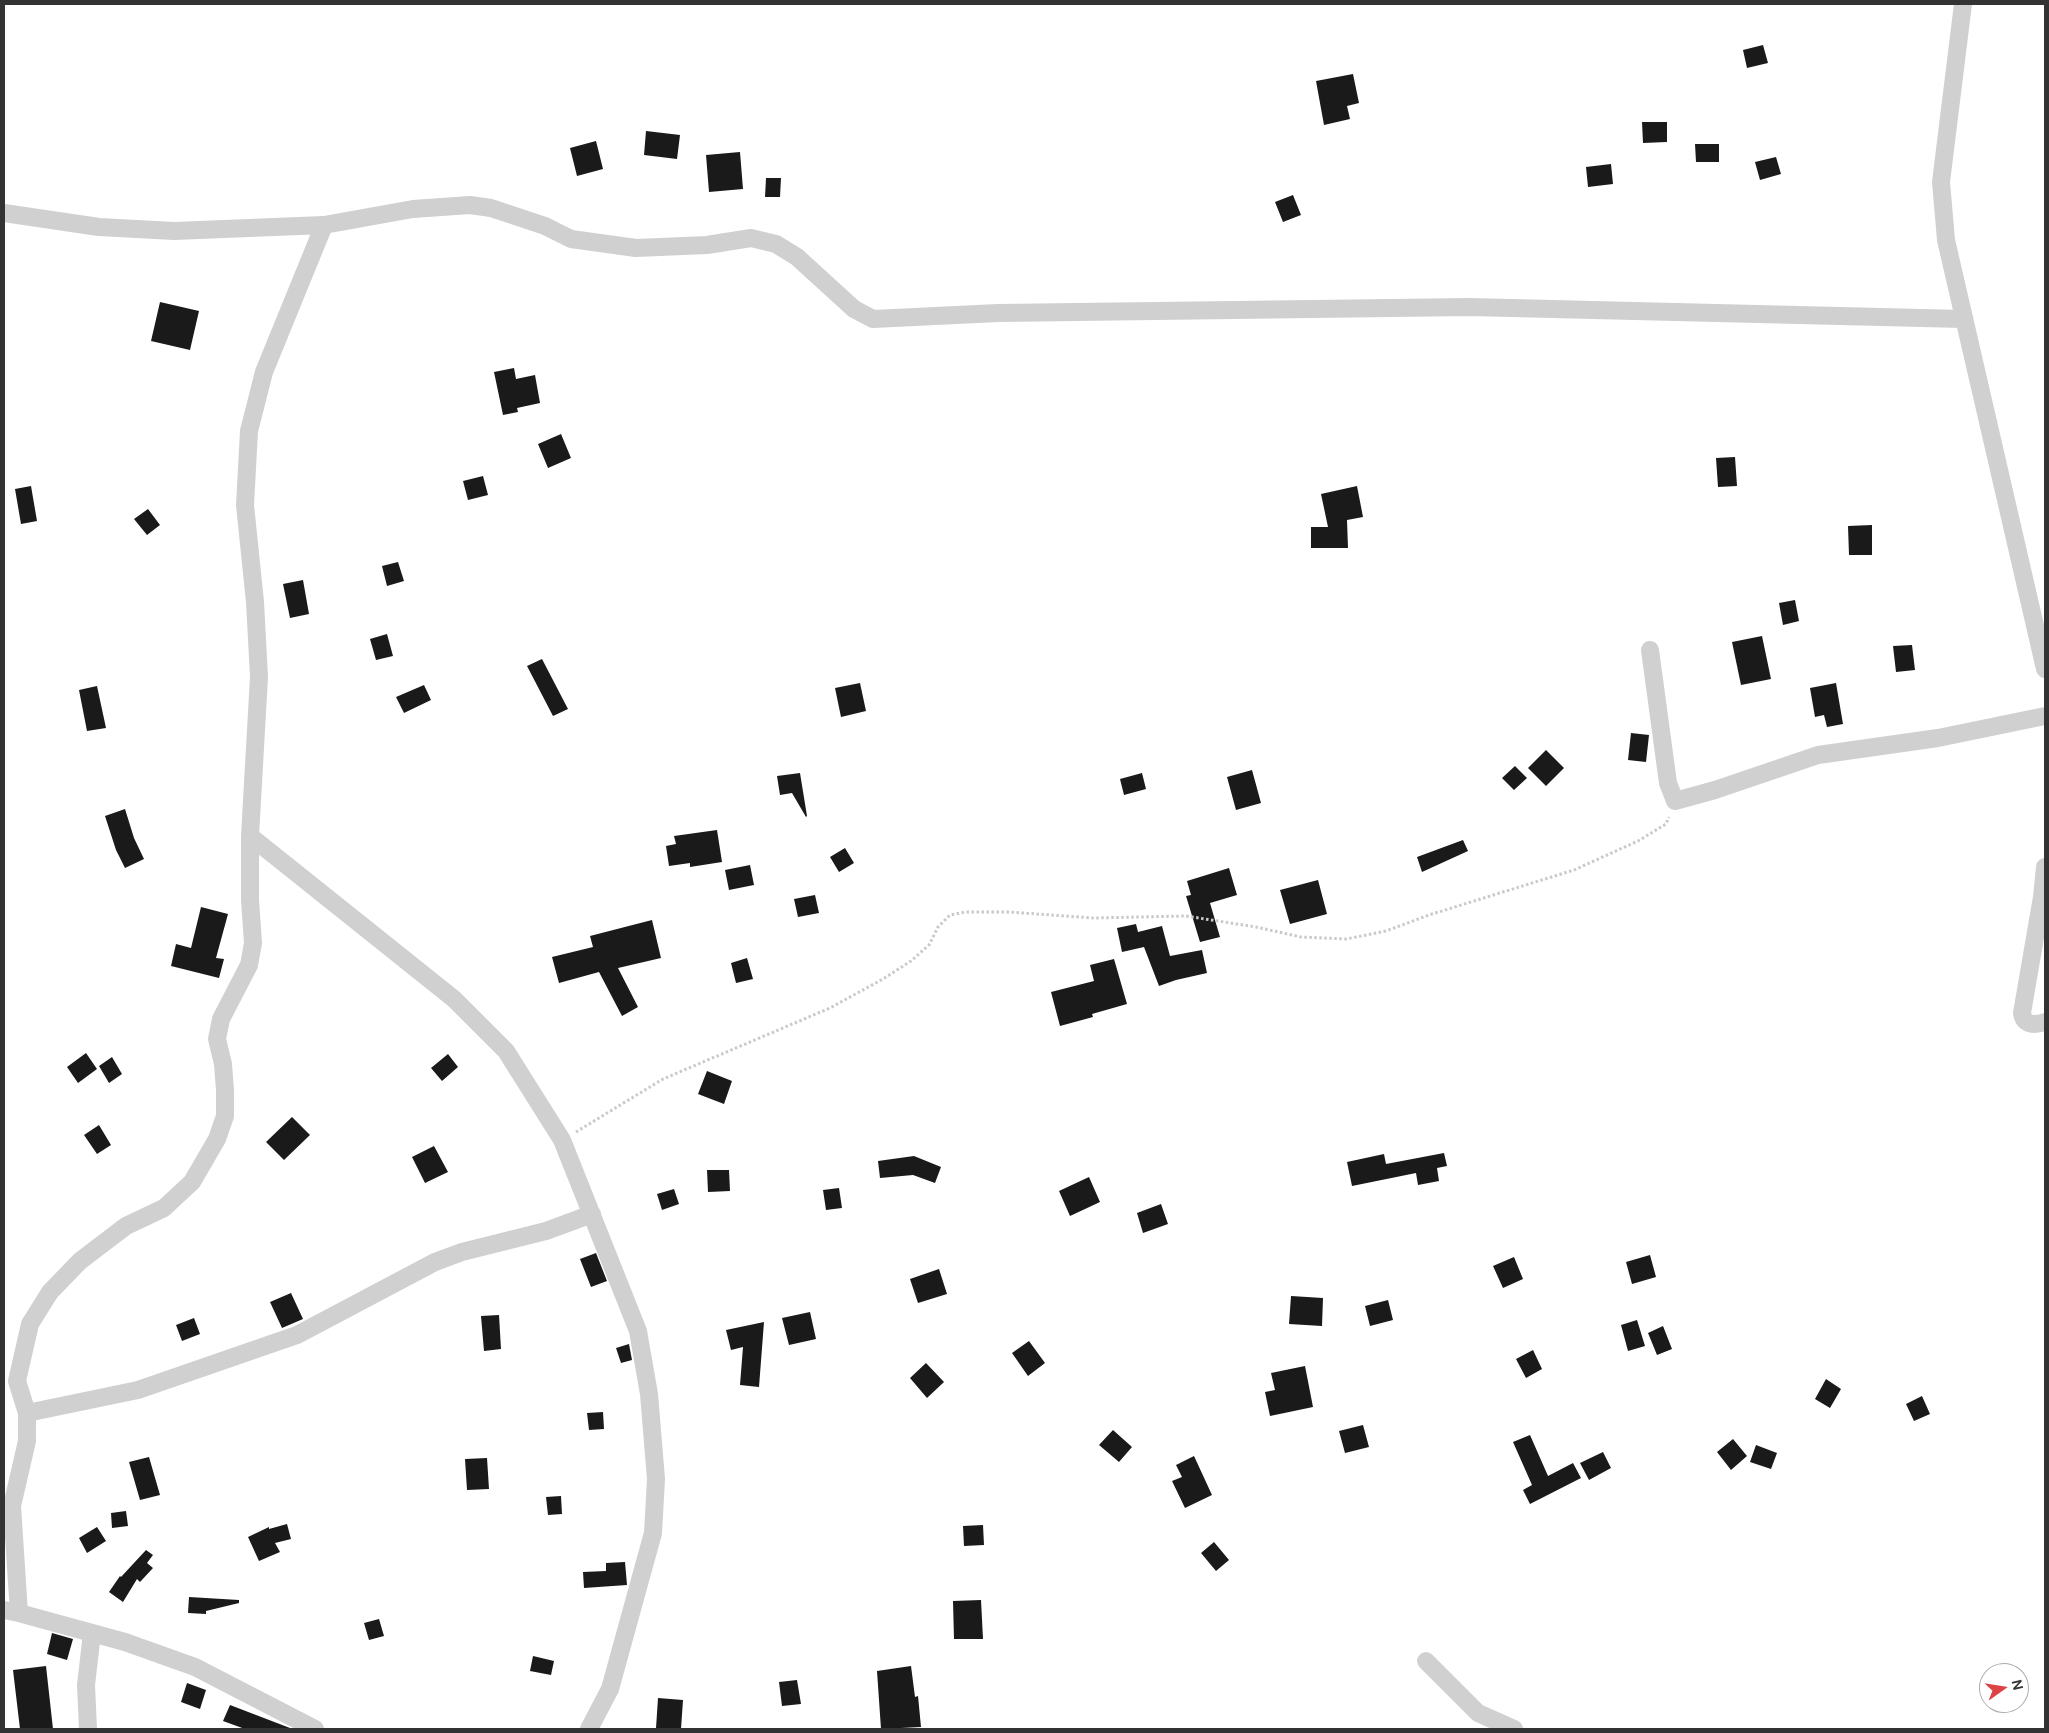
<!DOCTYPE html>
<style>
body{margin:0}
#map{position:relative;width:2049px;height:1733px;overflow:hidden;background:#fff;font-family:"DM Sans",sans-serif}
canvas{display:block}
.frame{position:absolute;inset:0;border:5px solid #333;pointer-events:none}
.north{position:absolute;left:1979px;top:1663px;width:50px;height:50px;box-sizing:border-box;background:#fff;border:1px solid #adadad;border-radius:50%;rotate:77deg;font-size:14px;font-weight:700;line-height:20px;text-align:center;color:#333}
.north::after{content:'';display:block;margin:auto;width:18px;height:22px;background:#dd4247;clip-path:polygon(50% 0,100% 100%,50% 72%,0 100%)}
</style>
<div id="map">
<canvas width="2049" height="1733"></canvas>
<div class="frame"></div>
<div class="north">N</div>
</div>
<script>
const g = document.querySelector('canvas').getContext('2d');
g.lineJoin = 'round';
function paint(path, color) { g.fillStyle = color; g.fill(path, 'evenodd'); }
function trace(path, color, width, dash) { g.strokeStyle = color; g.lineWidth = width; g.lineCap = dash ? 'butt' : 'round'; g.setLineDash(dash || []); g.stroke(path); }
paint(new Path2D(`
 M1763,45L1768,63L1747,68L1743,50Z
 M1353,74L1359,103L1347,106L1350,119L1324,125L1316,81Z
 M1642,122H1667V142L1643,143Z
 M646,131L680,135L677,159L644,155Z
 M596,141L603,169L577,176L570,148Z
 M1695,144H1719V162H1696Z
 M740,152L743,189L709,192L706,155Z
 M1776,157L1781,174L1760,180L1755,162Z
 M1611,164L1613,184L1588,187L1586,167Z
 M766,178H781L780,197H765Z
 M1293,195L1301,215L1283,222L1275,202Z
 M160,302L199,311L190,350L151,341Z
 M514,368L516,379L535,375L540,403L517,408L518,412L503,415L494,372Z
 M561,434L571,458L548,468L538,444Z
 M1735,457L1737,486L1718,487L1716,458Z
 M483,476L488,495L468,500L463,481Z
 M31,486L37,521L21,524L15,489Z
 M1357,486L1363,517L1347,520L1348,548H1311V527H1328L1321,494Z
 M148,509L160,525L147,535L134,519Z
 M1872,525V555H1849L1848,526Z
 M398,562L404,581L387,586L382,566Z
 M303,580L309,614L290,618L283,584Z
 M1795,600L1799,621L1783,625L1779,603Z
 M387,634L393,656L376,660L370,639Z
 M1762,636L1771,679L1741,685L1732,642Z
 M1912,645L1915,670L1896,672L1893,646Z
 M542,659L568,709L553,716L527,666Z
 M860,683L866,711L841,717L835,688Z
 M1836,683L1843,724L1827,727L1824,715L1815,717L1810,688Z
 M424,685L431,700L404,713L396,697Z
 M97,686L106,728L87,731L79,690Z
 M1631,733L1649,735L1646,762L1628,760Z
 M1546,750L1564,768L1546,786L1528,768Z
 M1515,766L1527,778L1514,790L1502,778Z
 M1252,770L1261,803L1236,810L1227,777Z
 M800,773L807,816L806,817L792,793L780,795L777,776Z
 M1142,773L1146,789L1124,795L1120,779Z
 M125,809L134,838L144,859L125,868L116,850L105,816Z
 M717,830L722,862L690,867V863L669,866L666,846L676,844L674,836Z
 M1463,840L1468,851L1422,872L1417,857Z
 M845,848L854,863L839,872L830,857Z
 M750,865L754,885L729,890L725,870Z
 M1229,868L1237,895L1210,903L1220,937L1200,942L1186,896L1191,895L1187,881Z
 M1318,880L1327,914L1290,924L1280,890Z
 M815,895L819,913L798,917L794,899Z
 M201,907L228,914L216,958L224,959L219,978L171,966L176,944L191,948Z
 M652,920L661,958L618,968L638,1007L622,1016L599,972L559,983L552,957L593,947L590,936Z
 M1136,924L1138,932L1162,926L1170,956L1202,950L1207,973L1176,980L1159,986L1144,947L1122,952L1117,928Z
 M747,958L753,979L736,983L731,963Z
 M1114,959L1127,1004L1092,1014L1093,1017L1060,1026L1051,992L1094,981L1090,965Z
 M86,1053L97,1069L78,1083L67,1067Z
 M448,1054L458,1067L442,1081L431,1068Z
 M112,1057L122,1074L109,1083L99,1066Z
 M707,1071L732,1081L724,1104L698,1094Z
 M292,1117L310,1135L284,1160L266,1142Z
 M99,1125L111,1145L97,1154L84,1135Z
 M434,1146L448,1172L425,1183L412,1157Z
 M1444,1153L1447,1166L1437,1168L1439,1181L1418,1185L1416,1173L1352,1186L1347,1162L1384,1154L1386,1164Z
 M914,1156L941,1167L935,1183L913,1175L880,1178L878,1161Z
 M707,1170H729L730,1191L708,1192Z
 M1089,1177L1100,1202L1070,1216L1059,1191Z
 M839,1188L842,1208L826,1210L823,1190Z
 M674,1189L679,1204L662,1210L657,1194Z
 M1161,1204L1168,1224L1143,1233L1137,1213Z
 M596,1253L607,1281L591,1287L580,1259Z
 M1650,1255L1656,1277L1632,1284L1626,1262Z
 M1514,1257L1523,1279L1503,1288L1493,1266Z
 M939,1269L947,1294L918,1303L910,1279Z
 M291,1293L303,1319L282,1328L270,1302Z
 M1291,1296L1323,1298L1322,1326L1289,1324Z
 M1388,1300L1393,1320L1370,1326L1365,1306Z
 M810,1312L816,1339L789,1345L782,1318Z
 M499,1315L501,1349L484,1351L481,1316Z
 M194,1318L200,1334L182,1341L176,1325Z
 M1637,1320L1645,1346L1628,1351L1621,1325Z
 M764,1322L759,1387L740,1385L743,1347L731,1350L726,1330Z
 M1663,1326L1672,1349L1657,1355L1648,1333Z
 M1029,1341L1045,1363L1028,1376L1012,1353Z
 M629,1344L632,1360L621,1363L616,1348Z
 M1533,1350L1542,1369L1526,1378L1516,1359Z
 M926,1363L944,1382L927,1398L910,1378Z
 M1305,1366L1313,1407L1270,1416L1265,1392L1275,1390L1271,1373Z
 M1826,1379L1841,1389L1830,1408L1815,1399Z
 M1922,1396L1930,1414L1914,1421L1906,1404Z
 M603,1412L604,1429L589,1430L587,1413Z
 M1363,1425L1369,1447L1345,1453L1339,1431Z
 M1113,1430L1132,1447L1119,1462L1099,1445Z
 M1530,1435L1548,1476L1573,1463L1581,1478L1530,1504L1523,1490L1532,1485L1513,1442Z
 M1733,1439L1747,1456L1731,1470L1717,1452Z
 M1756,1445L1777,1453L1771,1469L1750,1462Z
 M1603,1452L1611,1468L1589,1480L1580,1463Z
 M1194,1456L1212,1495L1185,1508L1172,1481L1182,1477L1176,1465Z
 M149,1457L160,1495L140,1500L129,1462Z
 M487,1458L489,1489L467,1490L465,1459Z
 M561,1496L562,1514L548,1515L546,1497Z
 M126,1511L128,1526L112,1528L111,1513Z
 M287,1524L291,1539L275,1543L280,1552L259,1561L248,1537L269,1527V1529Z
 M983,1525L984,1545L964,1546L963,1526Z
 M97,1527L106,1541L87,1553L79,1538Z
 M1214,1542L1229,1560L1216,1571L1201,1553Z
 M146,1550L153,1555L147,1563L153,1568L140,1582L137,1579L123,1602L109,1592L120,1576L121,1577Z
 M625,1562L627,1585L584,1588L583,1572L606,1571V1563Z
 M189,1597L239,1600V1603L206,1611V1614L188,1613Z
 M981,1600L983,1639H954L953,1601Z
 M379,1619L384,1636L369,1640L364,1623Z
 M52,1633L73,1639L67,1660L47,1654Z
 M533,1656L554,1661L551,1675L530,1671Z
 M46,1666L53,1729H20L13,1670Z
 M911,1666L915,1697L918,1696L921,1727L881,1729L877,1671Z
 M797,1680L801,1704L782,1706L779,1682Z
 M187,1683L206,1690L200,1709L181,1702Z
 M658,1698L683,1700L681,1729L656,1728Z
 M230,1705L290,1728V1729H245L223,1721Z`), '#1a1a1a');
trace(new Path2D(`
 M576,1132L663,1079L830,1008L883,979L911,961L929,945L938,927L950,915L966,912H1009L1093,918L1186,916L1256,927L1301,937L1346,939L1386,931L1429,915L1574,870L1638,841L1666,824L1669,817`), '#cacaca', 3, [2.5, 2.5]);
trace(new Path2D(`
 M1963,4L1941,182L1946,240L2045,669
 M4,213L99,227L174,231L324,225L413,209L470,205L491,208L545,226L571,239L636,248L707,245L751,238L776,244L797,257L854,309L873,319L998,313L1470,307L1963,319
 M324,225L264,372L249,431L245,505L255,602L259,677L250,836L454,999L506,1051L562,1140L638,1331L649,1394L656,1479L653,1533L610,1689L589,1729
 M1650,650L1668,783L1675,801L1715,790L1818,755L1938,738L2045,716
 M2045,867L2042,897L2022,1013C2024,1026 2035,1025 2045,1022
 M27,1413L138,1390L297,1335L435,1262L462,1252L546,1231L592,1214
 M4,1610L19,1613L125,1642L195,1667L315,1729
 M19,1613L12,1506L27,1441V1413L17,1381L30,1324L50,1292L80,1261L126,1226L164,1208L192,1182L217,1139L225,1116V1090L223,1064L217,1039L221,1019L249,965L253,943L250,900V836
 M1426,1661L1478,1713L1514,1729
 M88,1729L86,1685L92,1633`), '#d0d0d0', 18);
</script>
